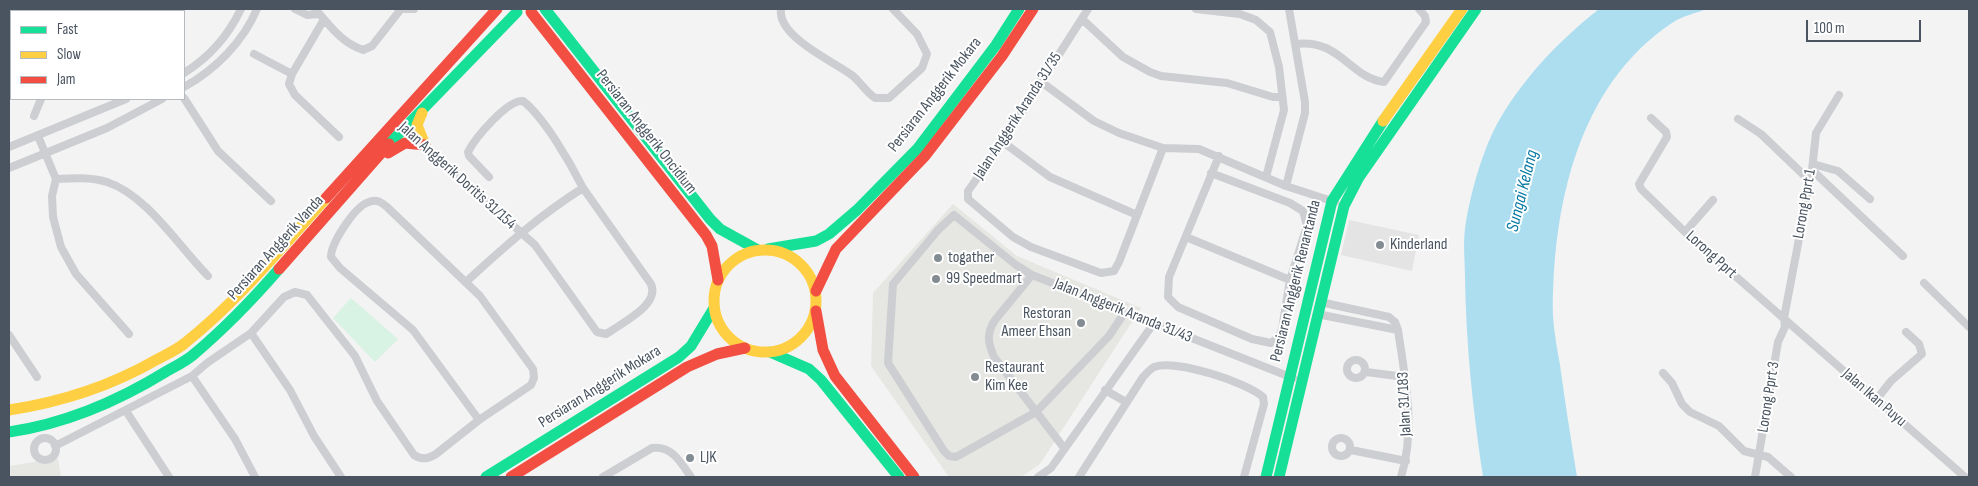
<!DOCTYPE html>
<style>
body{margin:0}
#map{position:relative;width:1978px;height:486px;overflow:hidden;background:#f3f3f3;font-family:"Sofia Sans Condensed",sans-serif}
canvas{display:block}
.frame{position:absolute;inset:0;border:10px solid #495460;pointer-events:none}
.legend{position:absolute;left:10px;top:10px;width:175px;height:90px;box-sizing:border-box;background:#fff;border:1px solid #b6bbbf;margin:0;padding:6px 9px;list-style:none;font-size:15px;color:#495460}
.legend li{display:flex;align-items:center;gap:10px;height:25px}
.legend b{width:25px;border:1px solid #b6bbbf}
.scale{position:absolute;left:1806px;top:20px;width:115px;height:22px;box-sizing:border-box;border:2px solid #495460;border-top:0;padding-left:6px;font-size:15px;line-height:18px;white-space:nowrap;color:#495460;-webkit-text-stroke:4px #fff;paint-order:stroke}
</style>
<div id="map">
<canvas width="1978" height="486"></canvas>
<div class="frame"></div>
<ul class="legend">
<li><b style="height:6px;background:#16e098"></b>Fast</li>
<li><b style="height:6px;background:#ffcf43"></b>Slow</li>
<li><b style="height:6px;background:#f24e42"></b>Jam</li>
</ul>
<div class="scale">100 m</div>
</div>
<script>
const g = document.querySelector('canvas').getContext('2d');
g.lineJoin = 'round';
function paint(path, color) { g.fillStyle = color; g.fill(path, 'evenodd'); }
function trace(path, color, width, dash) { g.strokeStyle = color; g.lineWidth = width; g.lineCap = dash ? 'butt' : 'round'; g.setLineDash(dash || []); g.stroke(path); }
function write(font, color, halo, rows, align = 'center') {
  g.font = font + ' "Sofia Sans Condensed",sans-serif'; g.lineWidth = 4; g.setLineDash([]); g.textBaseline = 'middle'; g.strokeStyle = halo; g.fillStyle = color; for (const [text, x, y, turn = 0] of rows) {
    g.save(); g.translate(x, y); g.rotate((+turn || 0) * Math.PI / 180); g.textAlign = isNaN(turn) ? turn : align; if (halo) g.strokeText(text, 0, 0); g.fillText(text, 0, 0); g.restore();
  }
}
paint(new Path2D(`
 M953,204L1017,256L1141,308L1040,464L1021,477H949L871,366L873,293Z
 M58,458L61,477H9V466Z`), '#e6e6e2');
paint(new Path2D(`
 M1349,220L1419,235L1412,271L1341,255Z`), '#e5e4e5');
paint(new Path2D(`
 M351,298L398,339L375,362L333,318Z`), '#d8f2e3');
paint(new Path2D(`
 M1599,9H1707C1696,13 1682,16 1672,23C1577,86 1552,209 1553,316C1554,332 1557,349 1560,365C1565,402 1571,440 1577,477H1483C1473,411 1466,345 1465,278C1465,262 1463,244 1465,229C1470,194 1483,147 1501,117C1526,75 1561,39 1599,9Z`), '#acdef0');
trace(new Path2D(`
 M97,9L102,11
 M295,9L307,15L319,14
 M315,9C329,24 341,43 363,50L372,46L401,9
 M405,9H414
 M781,9C777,37 835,62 853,76C861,83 866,92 875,98H889L922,68L927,54L917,34L893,9
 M1088,9L1003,142L968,191V199L1013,237L1031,247L1101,273L1114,271L1119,262L1163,148
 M1196,9L1240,14L1256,20L1270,32L1279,67L1284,110L1266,177
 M65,11L66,9
 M1082,19L1123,57L1150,72L1161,76L1227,83L1273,97H1281
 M323,21L292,74L289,84L295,95L339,137
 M1295,44C1340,38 1350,78 1384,82L1426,22L1425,16L1419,9
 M254,54L292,74
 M184,73C210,57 228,36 241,9
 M1040,81L1094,121L1119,133L1163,148L1199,149L1286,186L1335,202
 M184,87C215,70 243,42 257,9
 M184,98L218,151L271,201
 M34,116L41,99
 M1651,118L1666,132L1667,137L1639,184L1641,189L1685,232L1965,477
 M1738,119L1761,134L1810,181
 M401,125L535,245L597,332L606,334L611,331C625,321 660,304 651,284L583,188C571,164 544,117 523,101C508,99 475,138 468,152L469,156L489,177
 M38,136L56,179L52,196L53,217L61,247L76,274L129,334
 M1003,142L1050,177L1137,215
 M9,147L126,99
 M1813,164L1838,171L1870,199
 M9,168L107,128L162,99
 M1812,170L1903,256
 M1211,173L1290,203L1303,211L1307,226L1290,280L1282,329L1279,337L1271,343L1252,339L1178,307L1168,297L1169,277L1219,156
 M56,179C73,178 91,177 107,182C147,195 179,247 208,276
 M1286,186L1305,113V102L1289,9
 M1685,232L1713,200
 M1186,237L1290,280
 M1032,275L995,320C986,334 988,343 994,357L1064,448
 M467,281C504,247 540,215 583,188
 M1924,283L1969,327
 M1125,312L1109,336L1036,412L956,457L949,456L944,451L888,363L893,284L938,230L954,215L1016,265L1032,275L1293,378
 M1317,314L1398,330L1395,322L1389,317L1320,302
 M1398,330C1405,378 1416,430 1401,477
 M251,333L290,390L314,436L341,477
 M9,335L37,377
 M1347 369a9 9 0 1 1 18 0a9 9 0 1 1-18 0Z
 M1366,372L1405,377
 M1663,373L1672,383L1682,404L1690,412L1719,426L1744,451L1768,457L1791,477
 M192,376L235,439L255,477
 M1105,390L1126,402
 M1876,400L1891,381L1922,354L1919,344L1906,332
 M126,411L169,477
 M1332 447a9 9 0 1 1 18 0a9 9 0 1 1-18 0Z
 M34 449a11 11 0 1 1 22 0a11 11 0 1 1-22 0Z
 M55,446L192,376L207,363L251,333L284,297L295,292L307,295L355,356L377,401L414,455C422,460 428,459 436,454L479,420L531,385L534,378L533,369L480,296L387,207C381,202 377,199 369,202C355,206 331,243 331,257L340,268L413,330L479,420
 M1351,450L1406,461
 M603,477L652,448C672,445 681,463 691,477
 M1038,477L1051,468L1154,323
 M1079,477L1143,377C1146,374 1150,369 1154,367C1176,359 1246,382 1263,397L1264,404L1244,477
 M1755,477L1778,342L1785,327L1784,318L1812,170L1816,133L1839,95`), '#ccced1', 8);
trace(new Path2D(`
 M545,9L710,219L720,229L758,250
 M389,144L517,12
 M768,249L816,241L829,234L857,210L918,148L996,45L1019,9
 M770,352L809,369L821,380L899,477
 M9,432C64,424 120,400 167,371C176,366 186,361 193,355C224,329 253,299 279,269
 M486,477L679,357L691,346L714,308
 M1266,477L1332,201L1383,121
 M1279,477L1344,206L1359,177L1476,9`), '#16e098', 11);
trace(new Path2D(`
 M422,113L417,125L425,145
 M1383,121L1462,9
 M714 301a51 51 0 1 1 102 0a51 51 0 1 1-102 0Z
 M9,410C62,402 109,387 156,360C165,355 177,350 185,343C238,301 281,248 326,198`), '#ffcf43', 11);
trace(new Path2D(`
 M531,12L706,235L712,246L718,280
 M388,153L405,143L425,145
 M326,198L497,9
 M279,269L389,144
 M816,291L836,249L925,156L1002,56L1033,9
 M816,311L823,350L835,376L914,477
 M511,477L687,367L717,354L745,348`), '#f24e42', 11);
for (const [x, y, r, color] of [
 [1380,245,5,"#848c93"],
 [938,258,5,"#848c93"],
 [936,279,5,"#848c93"],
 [1081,323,5,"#848c93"],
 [975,377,5,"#848c93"],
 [690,458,5,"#848c93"]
]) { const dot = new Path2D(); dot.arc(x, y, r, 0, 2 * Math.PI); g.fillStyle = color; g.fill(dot); trace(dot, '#fff', 2); }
write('16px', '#495460', '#fff', [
 ["Persiaran Anggerik Mokara",935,95,-52],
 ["Jalan Anggerik Aranda 31/35",1018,116,-57],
 ["Persiaran Anggerik Oncidium",646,132,52],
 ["Jalan Anggerik Doritis 31/154",457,176,42],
 ["Lorong Pprt 1",1805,204,-80],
 ["Persiaran Anggerik Vanda",276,248,-48],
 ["Lorong Pprt",1711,255,42],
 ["Persiaran Anggerik Renantanda",1296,281,-76],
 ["Jalan Anggerik Aranda 31/43",1123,311,22],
 ["Persiaran Anggerik Mokara",600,387,-32],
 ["Lorong Pprt 3",1769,397,-81],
 ["Jalan Ikan Puyu",1874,398,41],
 ["Jalan 31/183",1405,404,-93]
]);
write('16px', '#495460', '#fff', [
 ["Kinderland",1390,245],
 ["togather",948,258],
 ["99 Speedmart",946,279],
 ["Restoran",1071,314,"right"],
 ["Ameer Ehsan",1071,332,"right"],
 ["Restaurant",985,368],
 ["Kim Kee",985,386],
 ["LJK",700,458]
], 'left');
write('italic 18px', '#097aa4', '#fff', [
 ["Sungai Kelang",1523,191,-76]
]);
</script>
